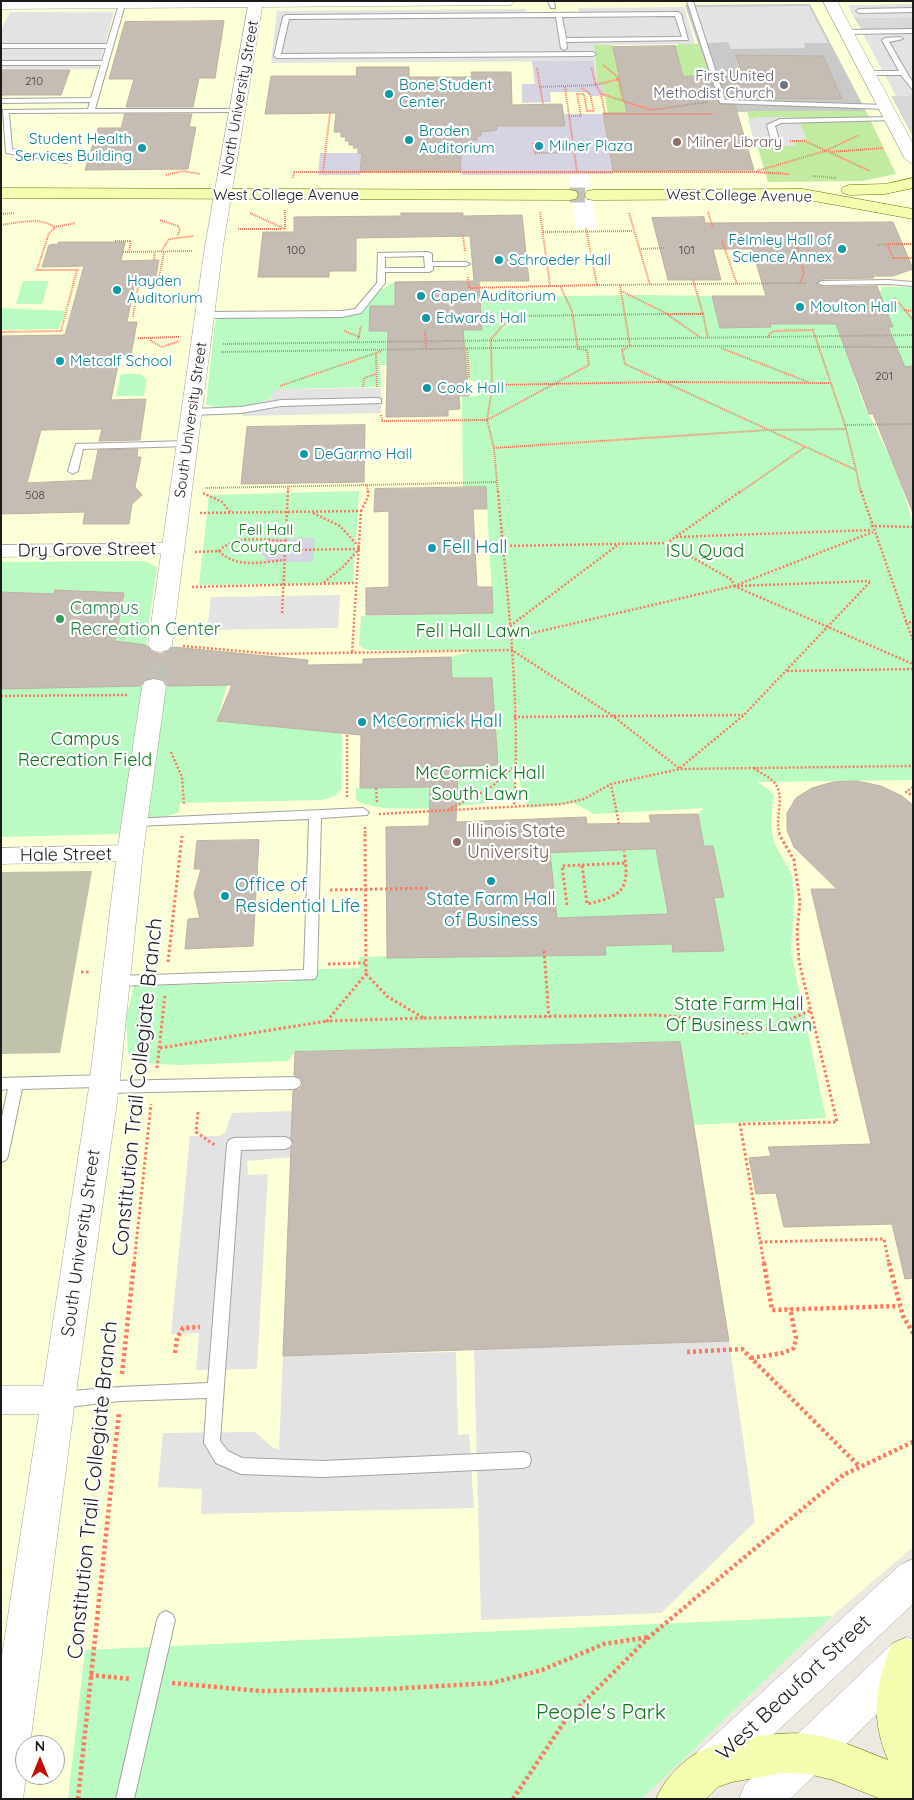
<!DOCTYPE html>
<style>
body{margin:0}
#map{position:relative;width:914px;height:1800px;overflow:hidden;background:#ede9e0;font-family:Quicksand,sans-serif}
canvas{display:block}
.frame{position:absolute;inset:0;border:2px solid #1b1b1b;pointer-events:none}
.north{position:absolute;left:15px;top:1735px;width:50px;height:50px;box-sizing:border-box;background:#fff;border:1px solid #a4a4a4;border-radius:50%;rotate:0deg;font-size:14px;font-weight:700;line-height:20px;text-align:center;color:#1b1b1b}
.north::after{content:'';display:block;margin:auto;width:18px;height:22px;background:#c60b00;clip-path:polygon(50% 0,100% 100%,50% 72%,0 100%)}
</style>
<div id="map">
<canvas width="914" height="1800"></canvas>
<div class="frame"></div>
<div class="north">N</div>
</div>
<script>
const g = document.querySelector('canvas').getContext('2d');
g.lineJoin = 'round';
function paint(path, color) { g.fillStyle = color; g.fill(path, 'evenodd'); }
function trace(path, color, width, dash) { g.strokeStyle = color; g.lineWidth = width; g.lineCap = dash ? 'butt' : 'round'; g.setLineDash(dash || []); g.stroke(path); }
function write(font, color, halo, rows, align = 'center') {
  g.font = font + ' Quicksand,sans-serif'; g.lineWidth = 4.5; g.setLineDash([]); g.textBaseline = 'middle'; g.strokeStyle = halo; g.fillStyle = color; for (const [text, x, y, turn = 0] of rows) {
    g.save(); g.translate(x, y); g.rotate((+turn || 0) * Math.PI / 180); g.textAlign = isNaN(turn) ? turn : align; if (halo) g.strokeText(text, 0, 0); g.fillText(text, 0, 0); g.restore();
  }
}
paint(new Path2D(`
 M913,17V33H863L854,18Z
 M913,95V137L891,96Z`), '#d9d8d8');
paint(new Path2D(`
 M121,1H913V17L854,18L864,33L913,95L891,96L913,137V1547L832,1616L642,1799H1V8ZM685,5L729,106L718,101ZM25,1745H55V1775H25Z`), '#fdffd7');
paint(new Path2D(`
 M810,4L866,111L738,112L730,111L729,106L718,102L685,5Z`), '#c9c9c9');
paint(new Path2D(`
 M92,871L60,1053L1,1054V872Z`), '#c0c2ab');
paint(new Path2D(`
 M679,44H699L718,101L725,104L727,114H608L603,85L597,83L594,45H613L621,82L700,101L692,76L683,75L675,46Z
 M747,111H866L896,174L862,181L768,182Z`), '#c2eba2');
paint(new Path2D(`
 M23,281H49L42,304H16Z
 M395,282V306H370V331L482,330L481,305H455V298L639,295L712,296L720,328L770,327V324L839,323L893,327L880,293L882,287H913V366L905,367L847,353C854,373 859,396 869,415C887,450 905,487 913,526V780L757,782L767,788L773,795L771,827L774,843L792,875L794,901L791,952L826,1118L693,1125L680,1042L295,1052L288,1061L179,1065L141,1063L128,1053L126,1018L134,986L289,982L320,969L360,968V957L553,951L554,956L606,955L605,946L672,944L724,950L717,913L708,898L724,897L713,846H704L698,814L704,808L594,814L574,803L530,808L523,800L518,771L514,780L517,798C490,804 373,818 356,799V788L457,786L458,766L498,765L492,678H452L451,657L473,651L367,650L359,646L361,616L493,613L486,488H463L462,397L478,396L477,382L469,380L467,362L380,365L381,387L279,389C266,409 227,414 206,404L215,321L222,317L356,313L379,291Z
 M1,308L65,311L59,329L1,330Z
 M121,374H140L147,379L144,396H116Z
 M359,491L353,583L199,585L209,495Z
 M145,561L157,567L140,686L227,685L217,721L342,733L341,789L335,796L322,800L180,803L179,812L117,834L1,837V562Z
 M656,849L667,914L557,918L550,853Z
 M832,1616L642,1799H68L85,1650Z`), '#b9fbc2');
paint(new Path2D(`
 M913,4V17L854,18L848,5Z
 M809,6L828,43H804L805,48L731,49L728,42L706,43L693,7Z
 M684,7L695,44L594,45L596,61L271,63L277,11L526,9L527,13L579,12L578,8Z
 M10,12H114L98,69L1,70V30Z
 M913,33V95L896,96L863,34Z
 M758,117H797L807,139L794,142L795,146H764L763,141L754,140L748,120Z
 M381,388V413L243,416L244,408L272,398L273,391L279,389Z
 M340,595L338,628L207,630L211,597Z
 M293,1111L291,1157L247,1161L248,1175L268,1174L257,1369L196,1370L199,1333L171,1334L190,1136H219L225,1133L232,1113Z
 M729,1341L755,1522L661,1613L481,1620L474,1349Z
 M456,1352L458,1435L469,1434L474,1508L201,1514L202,1489L158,1487L163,1433L255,1432L272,1447L279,1450L283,1356Z`), '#e3e3e3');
paint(new Path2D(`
 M532,61H594L597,83L603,85L605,96H590L586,92H550L551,102L522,103V84H535Z
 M564,114H603L613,174L462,175L461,152H465V148H469V144H473V140H477V136H481V132L496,129L495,119L565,125Z
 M320,153H362L360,175H318Z
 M315,538L313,562H265V557L255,551L260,546L266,545L267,539Z`), '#d5d4e3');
paint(new Path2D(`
 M588,174L597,229H576L569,175Z`), '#fff');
const building = new Path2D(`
 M224,21L215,78H199L193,107H126L134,79H109L125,22Z
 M675,46L683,76H709L719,104L735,105L754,170L613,171L603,113H627L613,47Z
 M736,55L823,56L842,99L726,98L719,76H729L727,70H741Z
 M357,67H409V77H472L471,72H511L512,105L562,104L565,126H496L497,130L481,132V136H477V140H473V144H469V148H465V152H461V171L360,172L362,153H358V148H353L354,145H349V141H345L346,137H341V132H334L336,113L265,114L271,76H356Z
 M1,70H70L61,95H1Z
 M125,114H192L189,127H196L188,169L85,170L98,128H121Z
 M401,213H463V216L522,215L529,281H479L482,330H463L469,396H459L460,409L448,410V416L386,417L388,331H369L370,306H395V282L474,281L470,236L356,238V271H329V277H258L263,232H294V217L401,216Z
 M704,217L705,223L893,222L913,269L893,276H873L874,278L822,279L816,284L822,287L877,286L893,327H888L905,367L913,366V513L873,414H869L836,324H770L771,327L720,328L712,296H766L752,249H713L721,280H668L652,218Z
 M59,242H125L121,261L159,260L155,282H135L127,322H137L131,355H120L111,400L146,399L140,440L99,441L102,429L41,430L27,483L92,480L98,450L138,449L137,457H141L135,487L142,495L132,504L129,524H83L85,512L1,514V336L65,335L84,266L42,267L49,245L58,244Z
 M365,425L364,482L241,484L247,427Z
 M486,487L487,509H473L477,587H492L493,613L366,615V588L389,587V511L374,512L375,489Z
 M55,590L124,593L115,641L146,645L151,651L160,654L168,652L173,647L308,660L307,665L363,664V659L451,657L452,678H492L498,765L458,766L456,822L586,817L587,824L651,823L649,815L698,814L704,846H713L724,897L714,898L724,951L673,952L672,944L605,946L606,955L387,958L386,827L429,826L430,787L360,788L361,735L217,721L232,685L168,686L163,679L154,677L145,679L140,686L1,689V592L54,594ZM656,849L668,914L557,918L550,853Z
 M857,781L881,786L902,796L913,805V1278L905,1279L892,1224L784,1227L776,1193L756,1194L749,1158L771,1156L768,1147L871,1144L811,889H837L794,847L787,830V813L796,798L812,788L833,782Z
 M259,840L253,946L185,949L188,919L200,918L194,894L201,869H194L197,841Z
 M680,1042L729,1341L283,1356L291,1148L294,1144L291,1138L293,1091L300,1089L303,1084L301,1078L294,1075L295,1052Z`);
paint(building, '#c5bcb3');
trace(building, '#bfb0a2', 1);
trace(new Path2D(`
 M154,687L160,645`), '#c3c0b9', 24, [24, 12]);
trace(new Path2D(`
 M570,195H593`), '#c3c0b9', 15, [15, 8]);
const service = new Path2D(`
 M120,1H126L95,109H238L241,111L240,112L9,113L12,149L70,161L66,163L6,153L3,110L88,109L90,102L1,103V99L91,98L101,65H1V61H102L106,48H1V44H107Z
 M548,1H554L555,8H551Z
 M687,1H693L725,100L886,105L889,107L886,109L720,103Z
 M913,8V12L859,13L856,11L859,9Z
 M678,12L681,14L688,40L566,42L567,48L564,50L561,48L556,17L289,19L281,54L593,52L596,54L593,56L277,58L274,56L283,17L286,15ZM675,16L682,37L566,38L562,17Z
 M913,29V33L846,34L843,32L846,30Z
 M885,38L900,37L903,39L889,42L913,83V90L901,75H868L865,73L868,71H899L882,40Z
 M892,117L895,119L894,120L781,123L775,126L779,140L775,142L771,140L767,125L780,119Z
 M428,252L432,254V262H466L470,264L466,266H433V270L429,272H385V283L361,313L342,317L205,318L201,315L205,312L342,311L355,309L377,283L378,253ZM424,256L425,268H385V257Z
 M888,280L913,282V286L888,284L822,285L818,283L822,281Z
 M378,398L381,399V403L281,406L241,413L192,415L187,412L192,409L241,407L281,400Z
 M187,441L190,442V446L83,449L78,471L73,474L68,471L76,444Z
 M363,808L369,812L367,815L321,818L317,975L315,979L116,986L111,985L109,981L111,977L116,976L304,970L309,819L135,826L129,822L131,819Z
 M104,1075L109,1077L111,1081L294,1077L299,1079L301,1083L299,1087L294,1089L104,1093L99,1091L97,1087L22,1089L8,1156L6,1160L1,1162V1121L8,1089L1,1090V1078Z
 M285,1137L290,1139L292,1143L290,1147L285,1149L241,1150L220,1441L228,1451L242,1458L323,1461L523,1452L529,1454L531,1460L529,1466L523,1468L323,1477L241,1474L216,1463L204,1443L207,1398L120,1401L60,1408L54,1405L52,1400L54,1395L60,1392L120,1387L208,1383L227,1144L229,1140L234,1138Z
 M166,1611L172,1614L175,1620L134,1799H116L157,1620L160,1614Z`);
const minor = new Path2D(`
 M1,1H516L510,5L1,9Z
 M173,543L180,545L183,549L180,553L1,557V545Z
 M130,845L138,847L142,853L138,859L130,861L1,864V848Z
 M1,1386H57L68,1390L72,1400L68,1410L57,1414H1Z`);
const tertiary = new Path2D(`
 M249,1H263L223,246L172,645L168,650L160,652L152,650L148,645L205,246Z
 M823,1H837L913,144V164L905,159Z
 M154,679L163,681L166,687L143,853L119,1087L75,1400L30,1745H25L26,1775L23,1799H1V1662L89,1087L117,853L142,687L145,681Z
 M913,1559V1604L725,1780L711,1786L697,1780L691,1766L697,1752L900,1565Z
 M907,1637L913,1640V1679L790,1799H739L745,1784L893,1643Z`);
const secondary = new Path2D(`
 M913,178V188L885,194L849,195L843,193L841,190L843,187L849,185L885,184Z
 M1,188L570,190L576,191L578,195L576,199L570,200L1,198Z
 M803,189L913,209V219L803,199L593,200L587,199L585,195L587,191L593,190Z
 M906,1638L913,1641V1799H881L833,1780L808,1774L783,1773L732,1782L718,1787L706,1799H656C663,1782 675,1769 689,1758C710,1741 782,1730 808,1734C835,1737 862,1750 888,1760C870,1717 875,1686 892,1644Z`);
trace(service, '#a2a2a2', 2);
trace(minor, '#a2a2a2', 1);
trace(tertiary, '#a2a2a2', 1);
trace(secondary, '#607300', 1);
trace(new Path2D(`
 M603,65L618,77L623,101
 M537,68L543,104
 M619,79L596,85L601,94L605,114H713
 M539,87L596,85L591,67
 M565,87L577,172
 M602,94L651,110L708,102
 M569,116H581L577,94H584L587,111H594L590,94L581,87
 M790,141H805L870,171
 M533,143L535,153L575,152
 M830,152L884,148
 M757,171L825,151L859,135
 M323,172L330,113
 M166,175L183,171L200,174
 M813,176L836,178
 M293,178L294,172H754L789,174
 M285,210V229
 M540,212L550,286
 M708,212L713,227
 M250,213L285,229
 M629,213L650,285
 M1,214L15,213
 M160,220L178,226L180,230L177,236
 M1,225C16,223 43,216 55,228L49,233L37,270H77L61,331L1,332
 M54,227L75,223
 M238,229H282
 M543,232L633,231
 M463,236L465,251
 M115,241H131L129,252
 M722,241L737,284
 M795,242L804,273L800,283
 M913,244H887L893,258H913
 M796,245H804
 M877,245L887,244
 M641,249L664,248
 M123,252L192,251
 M161,252L169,239L194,236
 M154,260L155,252
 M468,277L469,288L597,285L586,228
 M597,285L806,283
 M620,285L630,346L622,350L625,364L856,470L861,493
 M895,298L913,320
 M904,310L913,311
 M668,314H703L693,280
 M703,314L708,338
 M668,315L700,337
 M133,317L138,286L158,283L164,252
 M344,331L360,337
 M425,331L426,349
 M138,338L180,337
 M151,338V341L162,347L179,341
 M769,338V334L775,331L813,330L845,425L856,470
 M358,339L361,326
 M223,344L913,335
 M467,348L469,378
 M721,348L808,382
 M221,352L630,346L913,347
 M376,354L377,387
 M492,385L663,382L830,383
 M280,386L382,351
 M363,387L364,378L376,374
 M381,415L382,421L487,420L492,389L491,339L503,325L515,316L668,314L621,291
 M845,425L913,424
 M494,448L768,430L846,429
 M205,488L367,485
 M288,493V486
 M368,493L367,485L497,482
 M498,493L494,448L487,420L589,365L587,350L578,349L572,311L560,286
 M739,493L805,447`), '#ff795f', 2, [1, 1]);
trace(new Path2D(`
 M498,491C507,596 521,701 514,806
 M861,491L913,641
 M203,493L222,502L230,512
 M361,511L368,497V491
 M200,513L361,511L352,654
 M313,513L340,526L360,548L342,568L323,583
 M871,526L913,527
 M676,537L872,530
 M502,546L667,543L741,491
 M285,550L359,549
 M219,551C236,534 264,540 286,541
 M195,552L219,551C236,569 263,562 285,560
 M734,586L913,664
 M734,586L873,532
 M737,586L870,581
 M192,587L355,583
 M282,613L288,491
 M905,621L913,623
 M510,626L619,544
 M511,638L734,586L732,580L667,543
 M183,646L273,654L512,650L613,716L680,769
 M787,671L913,669
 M1,696L129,695
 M514,717L743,715
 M347,735V797
 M171,752L182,777L184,805
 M680,768L744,715L871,581
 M754,768C760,773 772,778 776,785C785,799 774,819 780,835
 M913,787L906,792L913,796
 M376,788L377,802
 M448,810L490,788L517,764
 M379,814L562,804L584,799L611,784
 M619,824L611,784L680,769L913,766
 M365,827V835`), '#ff795f', 2.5, [2, 2]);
trace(new Path2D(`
 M365,834L366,974
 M582,865L626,863
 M330,890L430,888
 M567,905L562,866L582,865L587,904C624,896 630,889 624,851
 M544,951L549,1017
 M168,962L182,836
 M328,964L365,963
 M81,972H90
 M366,974L388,997L424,1018L327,1021Z
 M424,1018L656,1015L691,1018L742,1033L770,1029L811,1010
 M160,1048L327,1021
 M157,1068L165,995
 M198,1112L196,1132L216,1146
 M760,1242L884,1239L889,1264
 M134,1264L151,1104
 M764,1264L740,1124L837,1122L799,961L797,932L800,902L794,860L779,834`), '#ff795f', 3, [2.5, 2.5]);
trace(new Path2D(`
 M764,1263L772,1310L900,1306
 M889,1263L903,1316L913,1333
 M687,1352L742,1349L859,1466
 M175,1353L177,1338L183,1328L200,1327
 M751,1358L783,1353L794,1348L796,1338L790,1308
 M122,1374L134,1263
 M90,1675L131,1679
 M172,1683L260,1691L389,1689L492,1683L542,1670L604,1644L649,1637
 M78,1799L119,1412
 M513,1799L565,1721L649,1637L843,1475L913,1442`), '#ff795f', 4.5, [3, 3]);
paint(service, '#fff');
paint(minor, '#fff');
paint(tertiary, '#fff');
paint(secondary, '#f3fcaf');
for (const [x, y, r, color] of [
 [784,85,5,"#6b7280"],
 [389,94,5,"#0f9aa8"],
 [409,140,5,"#0f9aa8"],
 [677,142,5,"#8d6e63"],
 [539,146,5,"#0f9aa8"],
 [142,148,5,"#0f9aa8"],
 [842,249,5,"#0f9aa8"],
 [499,260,5,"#0f9aa8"],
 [117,290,5,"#0f9aa8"],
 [421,296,5,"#0f9aa8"],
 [800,307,5,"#0f9aa8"],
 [426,318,5,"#0f9aa8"],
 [60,361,5,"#0f9aa8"],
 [427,388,5,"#0f9aa8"],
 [304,454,5,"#0f9aa8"],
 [432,548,5,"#0f9aa8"],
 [60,619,5,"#2e9e5b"],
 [362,722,5,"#0f9aa8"],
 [457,842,5,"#8d6e63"],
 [491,881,5,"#0f9aa8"],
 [225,896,5,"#0f9aa8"]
]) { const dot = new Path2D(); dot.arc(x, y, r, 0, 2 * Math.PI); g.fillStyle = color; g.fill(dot); trace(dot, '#fff', 2); }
write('12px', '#464341', null, [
 ["210",34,81],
 ["100",296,250],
 ["101",687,250],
 ["201",884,376],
 ["508",35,495]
]);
write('15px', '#5b616d', '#fff', [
 ["First United",774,76],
 ["Methodist Church",774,93]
], 'right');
write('15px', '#0d838f', '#fff', [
 ["Bone Student",399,85],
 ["Center",399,102],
 ["Braden",419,131],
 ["Auditorium",419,148],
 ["Student Health",132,139,"right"],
 ["Services Building",132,156,"right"],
 ["Milner Plaza",549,146],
 ["Felmley Hall of",832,240,"right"],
 ["Science Annex",832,257,"right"],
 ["Schroeder Hall",509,260],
 ["Hayden",127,281],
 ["Auditorium",127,298],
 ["Capen Auditorium",431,296],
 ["Moulton Hall",810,307],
 ["Edwards Hall",436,318],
 ["Metcalf School",70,361],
 ["Cook Hall",437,388],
 ["DeGarmo Hall",314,454]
], 'left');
write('15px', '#1b1b1b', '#fff', [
 ["North University Street",240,98,-80],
 ["West College Avenue",286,195],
 ["West College Avenue",739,196,1],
 ["South University Street",191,420,-82]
]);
write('15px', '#785e54', '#fff', [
 ["Milner Library",687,142]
], 'left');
write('15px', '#077b17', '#fff', [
 ["Fell Hall",266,530],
 ["Courtyard",266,547]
]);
write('18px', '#0d838f', '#fff', [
 ["Fell Hall",442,548],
 ["McCormick Hall",372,722],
 ["Office of",235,886],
 ["Residential Life",235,907],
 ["State Farm Hall",491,900,"center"],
 ["of Business",491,921,"center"]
], 'left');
write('18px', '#1b1b1b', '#fff', [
 ["Dry Grove Street",87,550,-1],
 ["Hale Street",66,855,-1],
 ["South University Street",81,1243,-82]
]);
write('18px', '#077b17', '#fff', [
 ["ISU Quad",705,552],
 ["Fell Hall Lawn",473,632],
 ["Campus",85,740],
 ["Recreation Field",85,761],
 ["McCormick Hall",480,774],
 ["South Lawn",480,795],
 ["State Farm Hall",739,1005],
 ["Of Business Lawn",739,1026]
]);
write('18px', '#27864d', '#fff', [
 ["Campus",70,609],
 ["Recreation Center",70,630]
], 'left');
write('18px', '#785e54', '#fff', [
 ["Illinois State",467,832],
 ["University",467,853]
], 'left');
write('21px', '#1b1b1b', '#fff', [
 ["Constitution Trail Collegiate Branch",138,1087,-84],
 ["Constitution Trail Collegiate Branch",93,1490,-84],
 ["West Beaufort Street",794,1688,-43]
]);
write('21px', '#077b17', '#fff', [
 ["People's Park",601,1713]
]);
</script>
